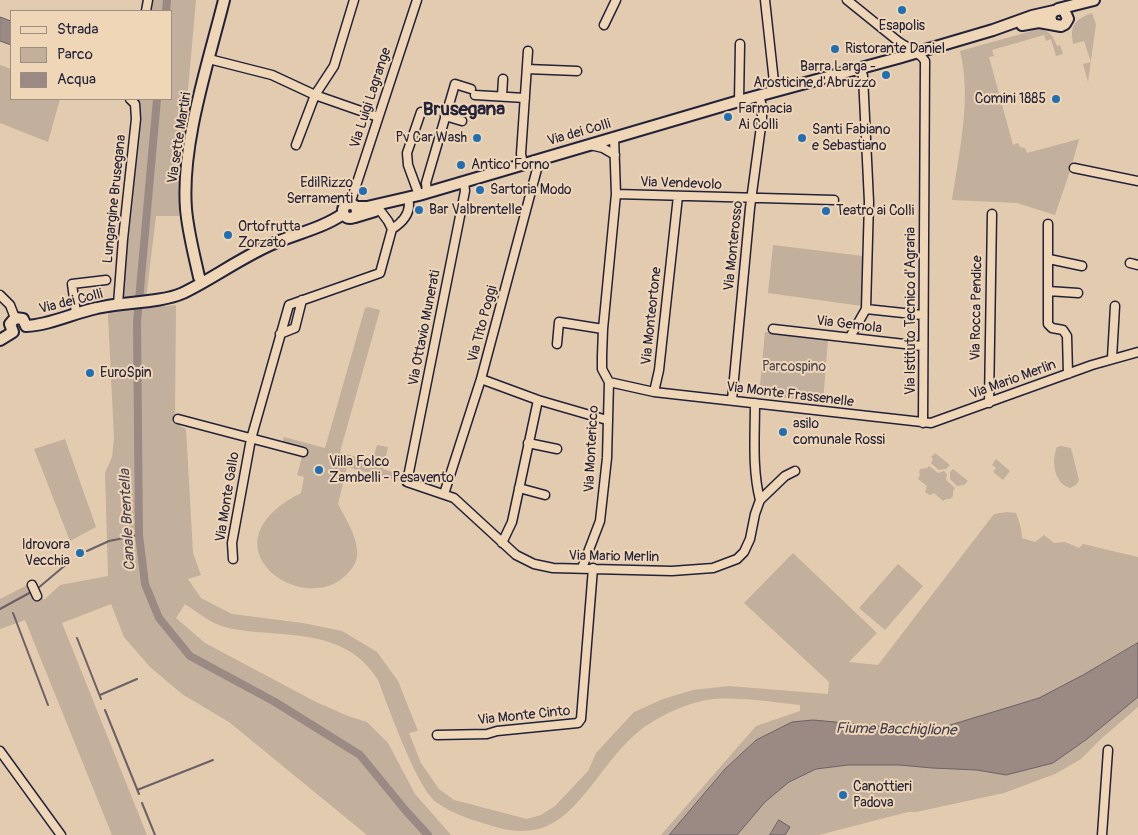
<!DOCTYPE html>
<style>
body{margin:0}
#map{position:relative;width:1138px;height:835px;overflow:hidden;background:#e3cbb0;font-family:Pangolin,sans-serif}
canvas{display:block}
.legend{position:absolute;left:10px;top:10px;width:162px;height:90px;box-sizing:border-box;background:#efd6b7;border:1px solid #9d8e85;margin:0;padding:6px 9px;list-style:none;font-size:15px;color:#22223b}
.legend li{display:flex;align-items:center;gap:10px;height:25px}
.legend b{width:25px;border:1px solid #9d8e85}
</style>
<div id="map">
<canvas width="1138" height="835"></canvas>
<ul class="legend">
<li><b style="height:6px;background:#efd6b7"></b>Strada</li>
<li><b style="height:14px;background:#c2af9c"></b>Parco</li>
<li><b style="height:14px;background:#9a8a83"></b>Acqua</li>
</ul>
</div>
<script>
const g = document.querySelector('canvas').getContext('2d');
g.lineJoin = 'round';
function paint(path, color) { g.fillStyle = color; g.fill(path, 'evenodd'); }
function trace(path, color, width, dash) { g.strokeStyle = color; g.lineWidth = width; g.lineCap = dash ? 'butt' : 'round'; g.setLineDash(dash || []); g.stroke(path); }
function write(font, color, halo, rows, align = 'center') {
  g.font = font + ' Pangolin,sans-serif'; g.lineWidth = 4; g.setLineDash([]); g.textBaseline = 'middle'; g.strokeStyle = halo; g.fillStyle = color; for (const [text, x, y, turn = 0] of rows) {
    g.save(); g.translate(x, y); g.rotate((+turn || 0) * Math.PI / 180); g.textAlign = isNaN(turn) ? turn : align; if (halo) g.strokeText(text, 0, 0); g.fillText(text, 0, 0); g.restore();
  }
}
paint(new Path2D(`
 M142,0H196L183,146L179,216H156L146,299L154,307L176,305L175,416L180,426L186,429L193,553L201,575L188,579L201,598L232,614L303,623L342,631L377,652L398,681L418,731L409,733L421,763L439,789L454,800L527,819L541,815L555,806L588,771L596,753L634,712L663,699L693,690L729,686L828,694L829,682L744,603L793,553L877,633L849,662L878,665L994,514L1007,512L1016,513C1019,521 1022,529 1022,538L1035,542L1044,535L1054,543L1065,542L1079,548L1083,544L1138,557V643L1083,675L1039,698L947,726L923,730L813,720L792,722L755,740L725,769L669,835H661L756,726L800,711V705C772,702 742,697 714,699C694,701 673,710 657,719C620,739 602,777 574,806C551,830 530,835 499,828C477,821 455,816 436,802C417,788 388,706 378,680C344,625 282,639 228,628C211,624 199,613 185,604L176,618L205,643L316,702L348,716L367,722L388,743L415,794L451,835H367L229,722L182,694L150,667L124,637L111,604L62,623L147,835H112L25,620L0,629V599L35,581L44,600L60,585L108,576L105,473L112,457L114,438L108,315L114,303L128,216L141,118L136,104V99H171V11H141Z
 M1092,13L1096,24L1088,82L1083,64L1091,62L1084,41L1073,44C1070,25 1074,20 1092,13Z
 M1039,29C1050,31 1053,36 1057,46L1060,45L1063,54L1056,56L1051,39L1046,41L1044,35L992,50L994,56L989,57L1013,145L1018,143L1020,147L1025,148L1027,153L1079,139L1071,168L1055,215L1017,203L952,200C959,152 972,99 960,51Z
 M0,65L11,69V99H60L48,142L0,123Z
 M773,245L863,256L862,306L768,293Z
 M368,307L380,310L340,452L372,462L377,445L388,447L383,469L405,476L403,482L347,467L338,504C345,518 356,534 357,550C358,560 354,567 347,574C304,620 198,545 301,493L304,477L297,475L304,450L282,444L284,437L325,448L365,308Z
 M765,332L828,339L823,402L759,395Z
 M65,439L96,527L70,541L34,449Z
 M1061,446L1071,448L1079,480L1076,485L1070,488C1054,483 1051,461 1057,447Z
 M935,453L950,465L946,469L939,470L931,463L933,459L931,457Z
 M996,459L1010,471L1003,480L993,472L996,468L992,465Z
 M929,466L938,473L944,471L947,474L946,480L955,488L953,491V496L950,499H946L943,501L934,493L930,495L925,492L927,486L918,479L920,475L919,472L920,469L927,468Z
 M953,469L968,481L964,485L957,486L950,479V472Z
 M898,564L923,586L885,630L859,608Z
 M1138,697V707L1102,738L1081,759L1055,774L1004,793L916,812H908L819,835H737L765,802L789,782L816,769L848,765H899L932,768L977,770L1006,775L1053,763L1087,739Z`), '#c2af9c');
const water = new Path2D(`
 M0,17L11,21V45L0,41Z
 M1138,643V697L1087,739L1053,763L1006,775L977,770L932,768L899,765H848L816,769L789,782L765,802L737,835H669L725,769L756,740L792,722L813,720L923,730L947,726L1039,698L1083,675Z
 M779,820L790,827L785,835H770Z`);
paint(water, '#9a8a83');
trace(water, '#6a6066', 1);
trace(new Path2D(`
 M87,551L109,541L139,535
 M37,589L69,562
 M0,609L33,591
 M13,613L48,705
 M77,638L101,699
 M100,695L137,679
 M105,710L139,794
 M137,790L213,760
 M142,803L155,835`), '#6a6066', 2);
trace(new Path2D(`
 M166,11L167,0
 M157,99L137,322L139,535L145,584L159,618L190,656L275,702L360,755L406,811L428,835`), '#9a8a83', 8);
const minor = new Path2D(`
 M765,0L775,91
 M847,0L899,42C909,49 919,51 925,61L923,423
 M146,11L148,0
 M604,25L616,0
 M209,59L272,75L315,95L378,117
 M527,69L577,71
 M475,95L525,98
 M502,96L503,79
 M739,101L740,44
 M445,116L462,121
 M296,145L315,95L334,66L354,0
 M590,145L603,148L615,155
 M523,164L521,154L528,51
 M1074,168L1138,181
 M464,182L465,191L407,482L454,498L516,555L534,564L553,568L672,571L713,568L737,559L744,552L750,539L755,514L760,500L785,476L795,471
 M427,192L426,183L455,84L471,89
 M616,194L834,200
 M419,195L408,165L407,153L421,112
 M350,204L417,0
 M379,209L388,221L392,229C403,222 412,212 408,198
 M1048,224V324L1052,328L1063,330L1067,336L1068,374
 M1049,259L1082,266
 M1130,263L1138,265
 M1048,291L1078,293
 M0,295L10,305L15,318
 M118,304L123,239L136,119L135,104L130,99
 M866,309L922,315
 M76,313L72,284L106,280
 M773,329L922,346
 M280,334L295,328L302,300
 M850,337L866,309L869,202L863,76L860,68
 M557,344L559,322L603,329
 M1112,358L1115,306
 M481,379L538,400L607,420
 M609,382L654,392L931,423L1092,365L1138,352
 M654,392L659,370L678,196
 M732,400L750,208L762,119V106L759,96
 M755,403C755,435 752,469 760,500
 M989,403L992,214
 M178,419L303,452
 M528,443L557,449
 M519,488L545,495
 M444,494L481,379L537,169L535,160
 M502,543L512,522L538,400
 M233,559L232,543L251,439L289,305L380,273L392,229
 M582,568L600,521L607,458L609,382L602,369V356L603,329L616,194L614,137
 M32,585L37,596
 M437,735L487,734L497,731L578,723L581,719L593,568
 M0,751L61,835
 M1102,835L1108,750`);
const major = new Path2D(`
 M1058,9L1094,0
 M1022,25L1039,22L1061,26L1065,24L1068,19L1065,12L1061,9L1054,11L1050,16L1052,24
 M343 211a7 7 0 1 1 14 0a7 7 0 1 1-14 0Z
 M356,207H367L419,195L739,101L898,58L993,30L1032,16L1054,11
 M355,217L375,211
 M202,282L199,277C194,254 188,232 186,209C181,144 208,64 224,0
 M26,326C50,325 73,313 97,308C121,302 161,303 183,293C212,279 239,259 270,245C294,234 321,229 343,214
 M13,332L10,324L15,318L23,319L26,326
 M0,340L13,332`);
trace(minor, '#22223b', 11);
trace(major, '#22223b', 14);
trace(minor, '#efd6b7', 8);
trace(major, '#efd6b7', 10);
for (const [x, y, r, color] of [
 [902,10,5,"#1f6fb2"],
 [835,49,5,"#1f6fb2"],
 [886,75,5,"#1f6fb2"],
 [1056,99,5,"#1f6fb2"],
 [728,117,5,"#1f6fb2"],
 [477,138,5,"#1f6fb2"],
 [802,138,5,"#1f6fb2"],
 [461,165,5,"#1f6fb2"],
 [480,190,5,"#1f6fb2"],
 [363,191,5,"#1f6fb2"],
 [419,210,5,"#1f6fb2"],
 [826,211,5,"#1f6fb2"],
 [228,235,5,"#1f6fb2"],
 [90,373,5,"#1f6fb2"],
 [783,432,5,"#1f6fb2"],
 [319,470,5,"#1f6fb2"],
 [80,553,5,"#1f6fb2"],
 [843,795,5,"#1f6fb2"]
]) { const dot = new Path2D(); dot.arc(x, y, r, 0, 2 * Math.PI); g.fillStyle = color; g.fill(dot); trace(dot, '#efd6b7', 2); }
write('14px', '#22223b', '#efd6b7', [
 ["Esapolis",902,26,"center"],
 ["Ristorante Daniel",845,49],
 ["Barra Larga -",876,67,"right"],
 ["Arosticine d'Abruzzo",876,83,"right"],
 ["Comini 1885",1046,99,"right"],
 ["Farmacia",738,109],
 ["Ai Colli",738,125],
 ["Santi Fabiano",812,130],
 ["e Sebastiano",812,146],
 ["Pv Car Wash",467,138,"right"],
 ["Antico Forno",471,165],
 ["EdilRizzo",353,183,"right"],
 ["Serramenti",353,199,"right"],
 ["Sartoria Modo",490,190],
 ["Bar Valbrentelle",429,210],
 ["Teatro ai Colli",836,211],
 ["Ortofrutta",238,227],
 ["Zorzato",238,243],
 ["EuroSpin",100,373],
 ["asilo",793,424],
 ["comunale Rossi",793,440],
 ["Villa Folco",329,462],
 ["Zambelli - Pesavento",329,478],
 ["Idrovora",70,545,"right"],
 ["Vecchia",70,561,"right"],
 ["Canottieri",853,787],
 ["Padova",853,803]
], 'left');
write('14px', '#22223b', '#efd6b7', [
 ["Via Luigi Lagrange",371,98,-72],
 ["Via dei Colli",579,133,-16],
 ["Via sette Martiri",180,138,-81],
 ["Via Vendevolo",681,184,2],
 ["Lungargine Brusegana",115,199,-84],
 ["Via Monterosso",734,246,-84],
 ["Via dei Colli",71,302,-14],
 ["Via Rocca Pendice",977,308,-89],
 ["Via Istituto Tecnico d'Agraria",911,311,-90],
 ["Via Monteortone",652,316,-84],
 ["Via Tito Poggi",483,324,-75],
 ["Via Gemola",849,325,7],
 ["Via Ottavio Munerati",425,328,-79],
 ["Via Mario Merlin",1013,380,-20],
 ["Via Monte Frassenelle",790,395,7],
 ["Via Montericco",592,449,-87],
 ["Via Monte Gallo",228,497,-81],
 ["Via Mario Merlin",614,557,1],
 ["Via Monte Cinto",524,716,-6]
]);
write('14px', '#4a4553', '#efd6b7', [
 ["Parcospino",794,367]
]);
write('italic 15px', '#464151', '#efd6b7', [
 ["Canale Brentella",128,520,-93],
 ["Fiume Bacchiglione",896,730,1]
]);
write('bold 19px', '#22223b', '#efd6b7', [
 ["Brusegana",464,110]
]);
</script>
